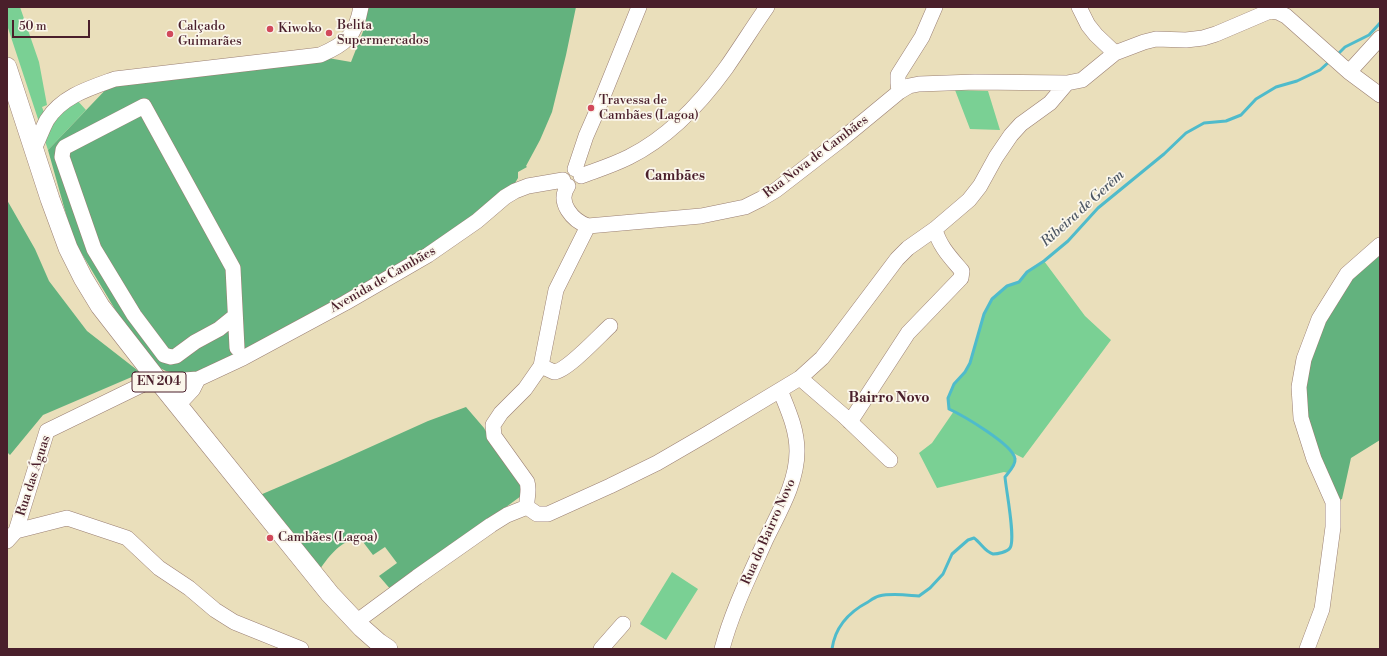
<!DOCTYPE html>
<meta charset="utf-8">
<style>
body{margin:0}
#map{position:relative;width:1387px;height:656px;overflow:hidden;background:#eadfbb;font-family:"Libre Bodoni",serif}
canvas{display:block}
.frame{position:absolute;inset:0;border:8px solid #4a1f2b;pointer-events:none}
.scale{position:absolute;left:12px;top:20px;width:78px;height:18px;box-sizing:border-box;border:2px solid #4a1f2b;border-top:0;padding-left:5px;font-size:12px;line-height:14px;white-space:nowrap;color:#4a1f2b;-webkit-text-stroke:3px #fbf7ec;paint-order:stroke}
</style>
<div id="map">
<canvas width="1387" height="656"></canvas>
<div class="frame"></div>
<div class="scale">50 m</div>
</div>
<script>
const g = document.querySelector('canvas').getContext('2d');
g.lineJoin = 'round';
function paint(path, color) { g.fillStyle = color; g.fill(path, 'evenodd'); }
function trace(path, color, width, dash) { g.strokeStyle = color; g.lineWidth = width; g.lineCap = dash ? 'butt' : 'round'; g.setLineDash(dash || []); g.stroke(path); }
function write(font, color, halo, rows, align = 'center') {
  g.font = font + ' "Libre Bodoni",serif'; g.lineWidth = 3.5; g.setLineDash([]); g.textBaseline = 'middle'; g.strokeStyle = halo; g.fillStyle = color; for (const [text, x, y, turn = 0] of rows) {
    g.save(); g.translate(x, y); g.rotate((+turn || 0) * Math.PI / 180); g.textAlign = isNaN(turn) ? turn : align; if (halo) g.strokeText(text, 0, 0); g.fillText(text, 0, 0); g.restore();
  }
}
paint(new Path2D(`
 M7,7H20L39,62L47,105L42,107L45,115L40,125L7,25Z
 M955,90L988,91L1000,130L970,129Z
 M76,99L86,110L48,150L45,141L54,118Z
 M1044,261L1085,316L1111,340L1023,458L1013,453C1017,462 1013,466 1008,473L1004,472L937,488L919,453L932,443L954,411L949,409L948,398L954,384L965,372L970,363L984,314L992,299L1007,286L1019,282L1027,272Z
 M672,572L698,589L666,640L640,624Z`), '#7ad094');
paint(new Path2D(`
 M367,7H576L566,55L552,112L540,140L526,166L527,167L518,172V178L515,183L461,225L418,255L213,367L186,375L166,371L156,366L122,321L73,239L48,150L112,83L328,58L351,62L364,29Z
 M7,200L35,249L49,281L87,331L141,373L43,415L10,455L7,452Z
 M1380,245V440L1351,458L1342,499L1333,502L1299,387L1319,319Z
 M466,407L484,428L489,437L520,480L521,496L392,591L379,576L397,563L385,547L373,555L360,538L356,541C342,538 327,559 320,569L260,495L337,462L428,421Z`), '#63b27e');
trace(new Path2D(`
 M1337,55L1345,47L1369,35L1380,23
 M832,649C835,627 849,612 868,602C871,600 875,597 879,596C892,593 905,595 919,596L930,588L943,574L952,554L968,540L974,538C981,543 985,552 993,554C998,554 1007,552 1010,548C1016,539 1006,490 1005,477C1009,472 1016,465 1015,459C1014,445 962,415 949,409L948,398L954,384L965,372L970,363L984,314L992,299L1007,286L1019,282L1027,272L1044,261L1068,241L1098,208L1164,154L1186,133L1204,123L1226,121L1241,115L1256,99L1276,87L1297,81L1320,70L1330,61`), '#4fbbcb', 3);
const minor = new Path2D(`
 M1079,7L1088,25L1096,35L1115,53
 M1349,72L1380,38
 M899,92L898,83V75L922,37L935,7
 M34,149C39,139 42,129 47,120C62,96 90,88 115,79L320,55C346,44 356,35 361,7
 M575,169L586,136L597,111L639,7
 M581,176C597,170 613,165 629,157C669,137 700,104 726,68C740,48 753,27 767,7
 M568,186C556,202 573,221 588,226L701,216L745,207L761,199L776,190L842,139L899,92L909,86L919,84L975,82L1067,83L1082,80L1115,53L1144,42L1156,39L1186,40L1203,38L1216,34L1270,11L1278,12L1286,16L1349,72L1380,95
 M235,316L219,329L195,342L176,356L171,357L164,355L134,315L94,249L62,157L63,150L65,147L144,106L233,268L237,348
 M541,366L554,372C567,371 599,336 610,326
 M800,378L844,416L890,460
 M164,388L184,380L198,379L243,358L345,303L428,255L477,221L505,197L515,191L528,186L563,180
 M178,405L193,389L198,379
 M850,422L908,333L961,278L962,271C951,258 939,246 935,229
 M527,507L537,514H548L610,486L657,463L707,434L800,378L822,358L833,344L897,259L908,248L935,229L969,200L980,186L996,157L1011,135L1021,124L1050,103L1067,83
 M527,507C526,498 530,491 527,482L494,436L493,425L501,413L525,389L541,366L556,290L588,226
 M16,531L67,518L127,538L159,568L189,588L215,610L234,622L301,649
 M7,541L16,531L47,431L156,378
 M356,622L417,577L491,525L507,515L527,507
 M601,649L623,624
 M722,649C732,611 750,575 766,539C779,512 797,483 797,451C797,429 788,410 780,390
 M1307,649L1322,609L1333,527V502L1314,459L1301,418L1299,387L1304,359L1319,319L1347,274L1380,245`);
const major = new Path2D(`
 M7,67L50,199L68,248L83,278L100,306L156,378L330,594L362,628L379,643L388,649`);
trace(minor, '#9a7f73', 16);
trace(major, '#9a7f73', 20);
trace(minor, '#fff', 15);
trace(major, '#fff', 19);
for (const [x, y, r, color] of [
 [270,29,4,"#d1495b"],
 [329,33,4,"#d1495b"],
 [170,34,4,"#d1495b"],
 [591,108,4,"#d1495b"],
 [270,538,4,"#d1495b"]
]) { const dot = new Path2D(); dot.arc(x, y, r, 0, 2 * Math.PI); g.fillStyle = color; g.fill(dot); trace(dot, '#fbf7ec', 1.5); }
for (const [x, y, w] of [
 [159,382,54]
]) { const box = new Path2D(); box.roundRect(x - w / 2, y - 10, w, 20, 3); g.fillStyle = '#fbf7ec'; g.fill(box); trace(box, '#4a1f2b', 1); }
write('bold 12px', '#4a1f2b', null, [
 ["EN 204",159,382]
]);
write('13px', '#4a1f2b', '#fbf7ec', [
 ["Belita",337,26],
 ["Supermercados",337,41],
 ["Calçado",178,27],
 ["Guimarães",178,42],
 ["Kiwoko",278,29],
 ["Travessa de",599,101],
 ["Cambães (Lagoa)",599,116],
 ["Cambães (Lagoa)",278,538]
], 'left');
write('13px', '#4a1f2b', '#fbf7ec', [
 ["Rua Nova de Cambães",816,157,-37],
 ["Avenida de Cambães",383,280,-30],
 ["Rua das Águas",34,476,-72],
 ["Rua do Bairro Novo",769,532,-66]
]);
write('bold 14px', '#4a1f2b', '#fbf7ec', [
 ["Cambães",675,177],
 ["Bairro Novo",889,399]
]);
write('italic 14px', '#4c5663', '#fbf7ec', [
 ["Ribeira de Gerêm",1083,209,-42]
]);
</script>
